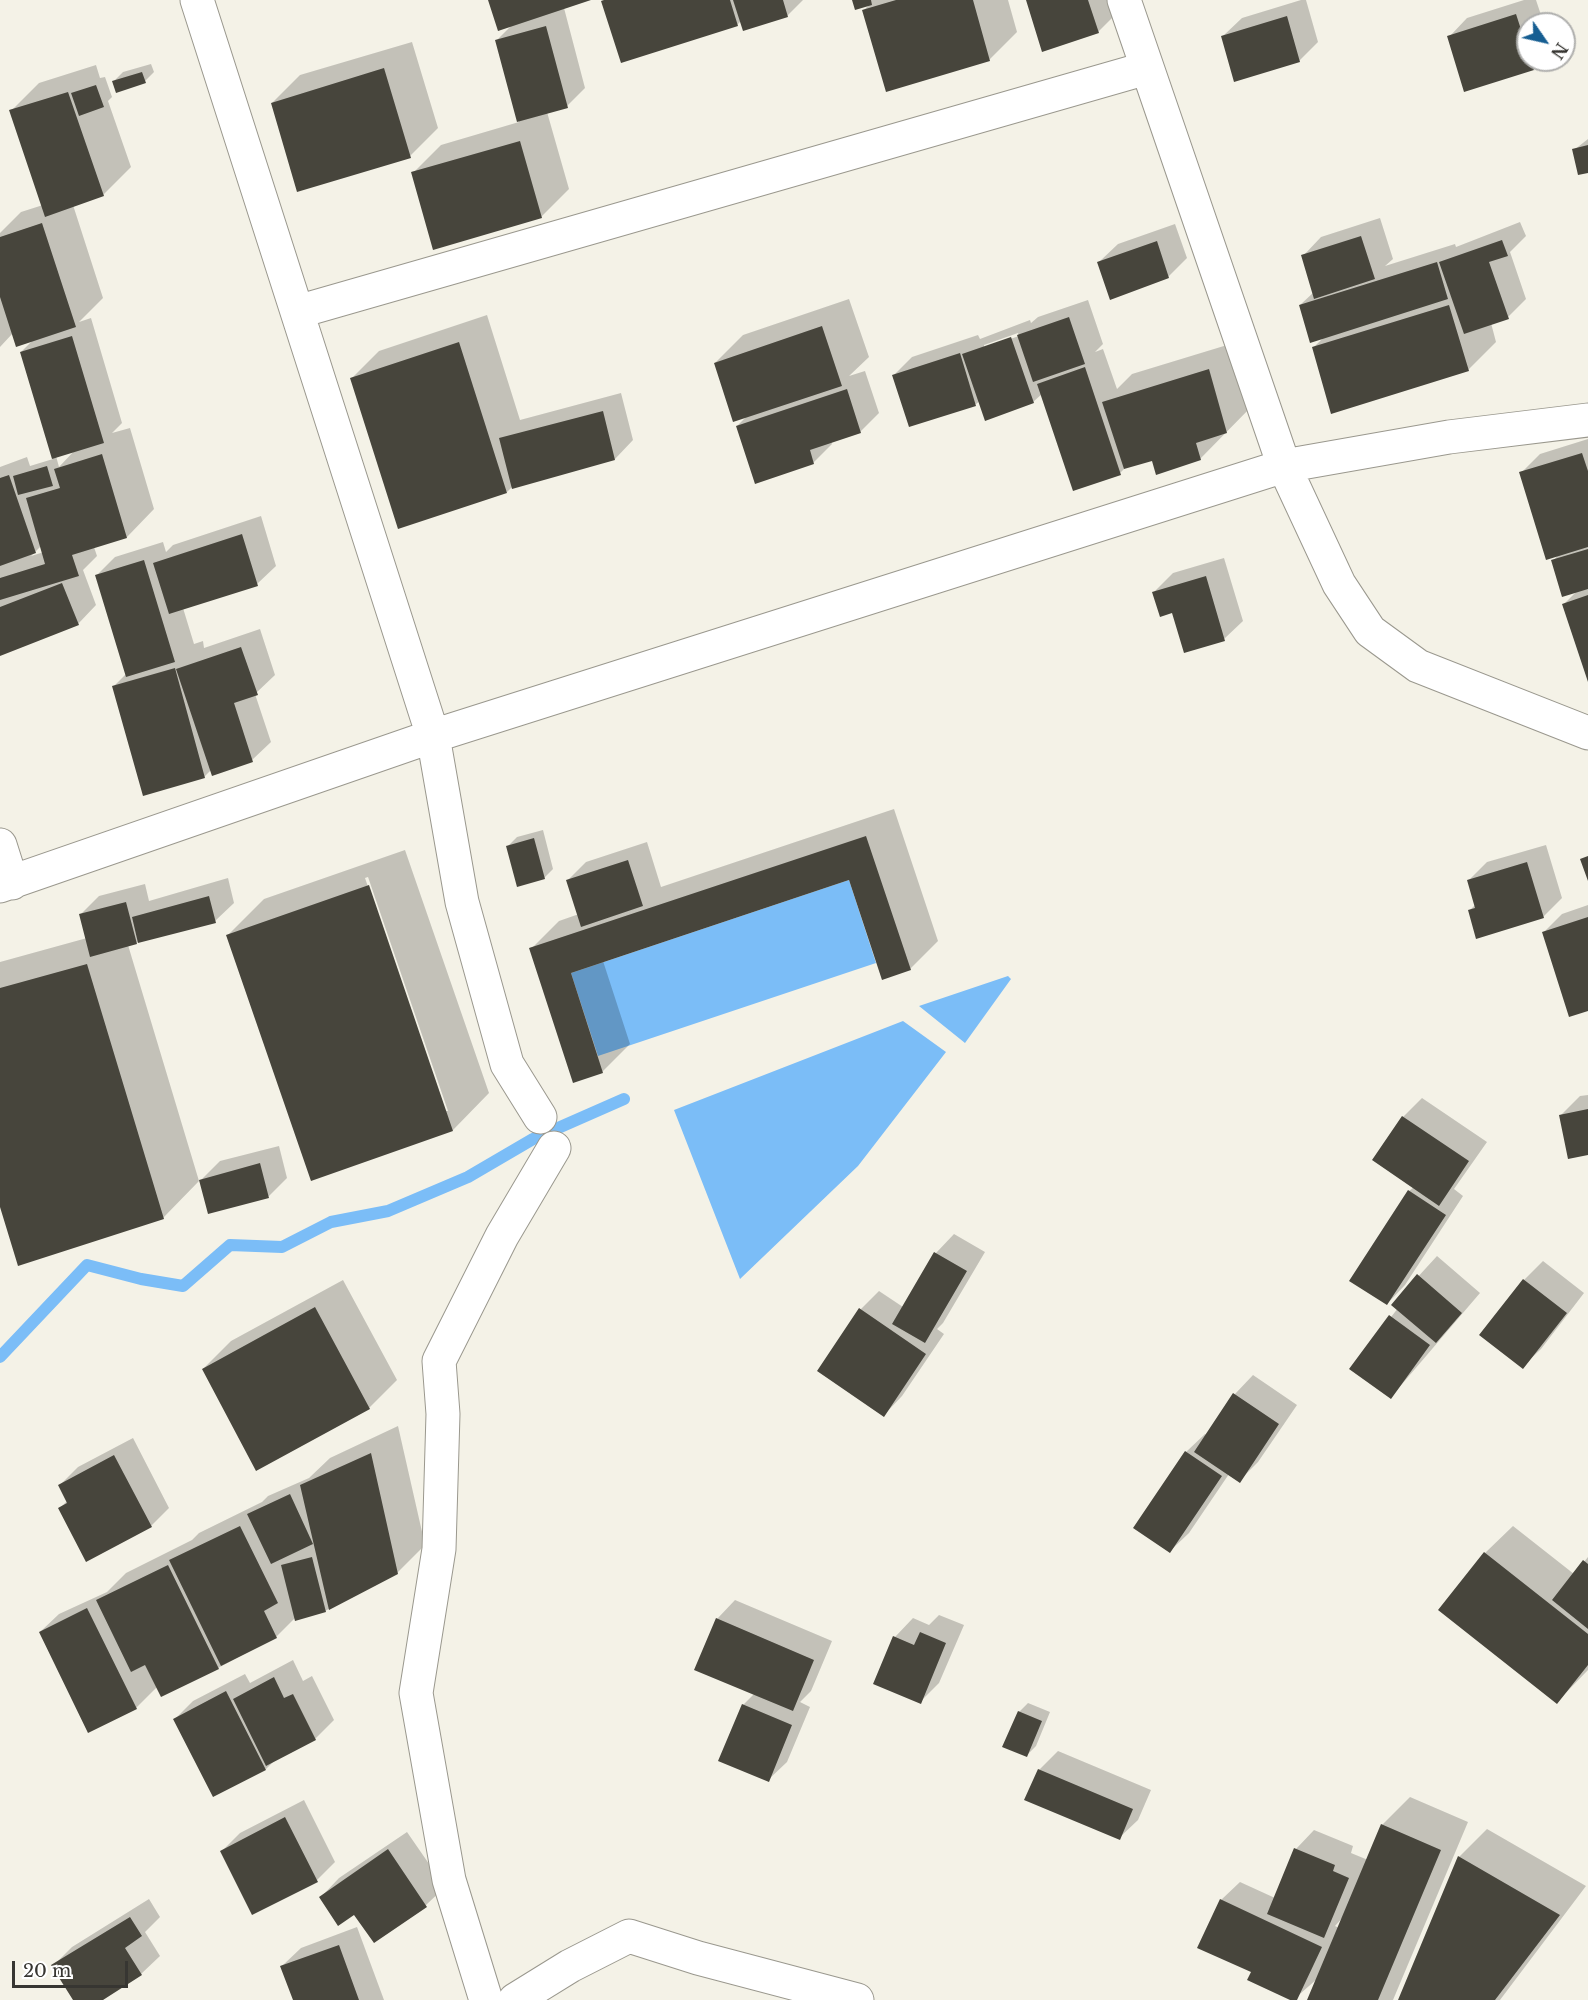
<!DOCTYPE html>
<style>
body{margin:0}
#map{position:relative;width:1588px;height:2000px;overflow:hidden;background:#f4f2e7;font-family:"Libre Baskerville",serif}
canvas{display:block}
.north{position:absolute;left:1516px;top:12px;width:60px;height:60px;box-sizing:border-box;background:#fff;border:2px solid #afafad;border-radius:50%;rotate:124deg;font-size:16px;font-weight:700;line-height:24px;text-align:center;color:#373632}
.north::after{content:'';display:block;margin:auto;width:21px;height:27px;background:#165e92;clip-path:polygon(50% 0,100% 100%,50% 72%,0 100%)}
.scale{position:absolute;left:12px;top:1961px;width:116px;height:27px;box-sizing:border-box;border:3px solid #373632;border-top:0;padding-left:8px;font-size:18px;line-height:21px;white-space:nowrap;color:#373632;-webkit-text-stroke:4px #fff;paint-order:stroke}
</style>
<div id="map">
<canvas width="1588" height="2000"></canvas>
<div class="north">N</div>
<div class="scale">20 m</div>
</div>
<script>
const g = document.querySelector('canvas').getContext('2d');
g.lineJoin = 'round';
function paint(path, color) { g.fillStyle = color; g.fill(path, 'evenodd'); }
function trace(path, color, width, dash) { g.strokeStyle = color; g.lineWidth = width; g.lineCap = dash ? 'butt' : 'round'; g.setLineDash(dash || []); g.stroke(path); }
paint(new Path2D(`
 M849,880L876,963L598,1056L571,973Z
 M1008,976L1011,979L965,1043L919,1006Z
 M903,1021L946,1052L858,1166L740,1279L674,1110Z`), '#7bbdf7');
paint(new Path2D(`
 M489,0H587L564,8L585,88L567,106L547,112L569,189L541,217L413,173L441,145L519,122L496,41L513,24Z
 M604,0H803L787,16L741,21L737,25Z
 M853,0H1008L1017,32L989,60L864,10L870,4Z
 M1028,0H1113L1117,13L1098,32Z
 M1301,0H1306L1318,42L1299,61L1223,36L1242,18Z
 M1524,0H1536L1544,24H1528V60H1542L1533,69L1449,37L1467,18Z
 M412,42L438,128L410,156L272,103L300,75Z
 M151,64L154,72L145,81H114L123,72Z
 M96,65L100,78L105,77L112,97L108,101L131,167L103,195L73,205L103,298L79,322L91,318L122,423L112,433L130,428L154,509L127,537L94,547L97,556L83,570L96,605L78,624L0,655V467L27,457L30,466L53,459L21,352L33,340L13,333L0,347V233L21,212L43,205L11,111L39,83ZM75,450L59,467L56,456ZM42,545L44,552L31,556Z
 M1588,139V171L1574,150Z
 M1380,218L1393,259L1385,266L1455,244L1456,247L1520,222L1526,236L1510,252L1526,299L1508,317L1491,323L1496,342L1468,370L1313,348L1324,337L1300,305L1314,292L1303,256L1321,237Z
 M1175,224L1187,258L1168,277L1099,262L1118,244Z
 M849,299L869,357L849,376L865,371L879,413L860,432L831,441L832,444L813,463L737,426L747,416L715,363L743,335Z
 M1088,300L1103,344L1095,352L1103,349L1117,389L1132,374L1237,342L1254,404L1200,459H1153L1126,467L1120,473L1042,394L1033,402L980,401L976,404L910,426L894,375L912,357L978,335L980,339L1030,320L1031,323L1038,317ZM1018,333L1019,336L984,348V345Z
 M487,315L520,420L621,393L633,440L615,459L513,486L507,492L351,379L379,351Z
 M1588,439V678L1563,605L1577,591L1553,561L1559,554L1521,473L1540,454Z
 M261,516L276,566L257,584L183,608L194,644L203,641L204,648L260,629L275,675L255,694L271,742L252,760L212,774L211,770L204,777L114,686L126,674L97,575L115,557L163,542L166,552L173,545Z
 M1224,558L1243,621L1224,639L1173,611L1154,592L1173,573Z
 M894,809L938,941L910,969L850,878L603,961L630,1044L602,1072L531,949L559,921L579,914L567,881L586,862L647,842L661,887Z
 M543,830L553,869L544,878L508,846L517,837Z
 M1546,845L1562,898L1543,917L1469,911L1476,904L1468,881L1487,862Z
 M405,850L489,1093L453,1130L312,1179L228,935L264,899ZM368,877L448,1111H445L365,878Z
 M228,878L234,903L215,921L128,945L199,1181L163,1218L0,1202V962L87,938L80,915L99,896L145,884L149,901Z
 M1588,905V1009L1544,932L1562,914Z
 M1588,1095V1154L1561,1115L1580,1096Z
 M1422,1098L1487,1142L1454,1189L1463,1196L1405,1285L1387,1304L1409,1191L1414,1187L1374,1160L1403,1117Z
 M279,1146L287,1178L269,1196L209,1212L201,1180L220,1161Z
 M954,1234L985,1252L943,1323L937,1329L944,1334L902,1396L884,1415L861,1309L879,1291L903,1307L936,1253Z
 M1437,1256L1480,1293L1391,1397L1351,1369L1398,1308L1393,1304Z
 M1543,1261L1584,1293L1541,1349L1522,1367L1481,1335L1524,1280Z
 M343,1280L397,1380L369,1408L203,1369L231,1341Z
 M1253,1375L1297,1405L1258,1462L1239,1481L1229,1474L1189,1533L1170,1551L1186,1452L1205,1434L1207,1435L1235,1394Z
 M398,1426L425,1545L397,1573L325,1611L296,1617L276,1637L218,1668L157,1687L136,1708L40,1632L59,1614L107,1592L126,1573L192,1540L199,1533L262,1502L268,1496L309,1478L330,1458Z
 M133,1438L169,1508L151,1526L60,1508L67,1501L60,1485L78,1467Z
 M1513,1526L1574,1574L1588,1557V1670L1557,1702L1485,1553Z
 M735,1600L832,1641L811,1691L800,1702L810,1707L787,1762L768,1780L743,1705L755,1693L717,1619Z
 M939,1615L964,1625L939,1683L920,1702L895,1637L913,1618L929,1625Z
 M293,1660L303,1681L312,1676L334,1720L315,1739L275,1760L266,1769L175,1719L193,1701L245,1674L250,1683Z
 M1028,1703L1050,1712L1036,1746L1027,1755L1019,1712Z
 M1058,1751L1151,1790L1138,1820L1119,1838L1039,1770Z
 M1410,1797L1468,1822L1393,2000H1309L1317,1979L1293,2000L1253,1971L1221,1900L1240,1882L1275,1898L1296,1849L1314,1830L1353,1846L1351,1853L1368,1860L1382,1825ZM1344,1916L1339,1928L1335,1926Z
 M304,1800L335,1862L317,1880L222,1851L240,1833Z
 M1487,1829L1586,1886L1500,2000H1399L1459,1857Z
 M407,1832L445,1887L426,1905L374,1941L355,1913L321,1897L339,1878Z
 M149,1899L160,1917L145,1932L160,1956L141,1974L100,2000H75L53,1966L72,1947Z
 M357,1927L384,2000H294L282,1966L301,1948Z`), '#0003');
trace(new Path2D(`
 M0,1357L87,1265L141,1279L183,1286L230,1245L282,1247L331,1222L388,1211L468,1177L533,1139L624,1099`), '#7bbdf7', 12);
paint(new Path2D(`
 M488,0H591L498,31Z
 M604,0H730L738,26L621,63L601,1Z
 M733,0H783L788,17L743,31Z
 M852,0H871L872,5L855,10Z
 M896,0H973L990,61L886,92L862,10Z
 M1026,0H1088L1099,33L1042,52Z
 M1516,14L1528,51V60H1531L1534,70L1464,92L1447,36Z
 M1287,16L1300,62L1234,82L1221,36Z
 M546,26L568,108L517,122L495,40Z
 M384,68L411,158L297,192L271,103Z
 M142,72L146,83L116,93L112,81Z
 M96,85L104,107L79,116L71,93Z
 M68,92L104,196L45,217L9,110Z
 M520,141L542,218L433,250L411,172Z
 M1588,145V173L1578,175L1572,149Z
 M42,223L76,327L16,347L0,297V237Z
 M1361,236L1375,279L1314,299L1301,255Z
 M1502,240L1508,256L1489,262L1509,319L1464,334L1439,262Z
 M1157,241L1169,278L1110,300L1097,262Z
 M1437,262L1448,299L1310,343L1299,305Z
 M1449,305L1469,371L1331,414L1312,347Z
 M1069,317L1085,364L1033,382L1017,335Z
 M822,326L842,386L733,422L714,363Z
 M72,336L104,443L52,459L20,352Z
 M1011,337L1034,403L985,421L962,354Z
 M459,342L507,493L398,529L350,378Z
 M960,353L976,406L909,427L892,375Z
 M1085,367L1121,475L1073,491L1037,384Z
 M1209,369L1227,433L1196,443L1201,460L1156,475L1152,461L1124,469L1102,402Z
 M847,389L861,433L810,450L814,464L755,484L736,426Z
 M603,411L615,460L512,489L499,438Z
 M1582,453L1588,471V547L1546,560L1519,472Z
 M102,454L127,538L72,555L79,576L0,600V578L45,564L26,498L60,488L54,469Z
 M47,466L53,486L18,495L13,476Z
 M9,475L36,553L0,566V478Z
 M242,534L258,586L169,614L153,563Z
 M1588,549V589L1562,597L1551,560Z
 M144,560L175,662L126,677L95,575Z
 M1206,576L1225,641L1184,653L1172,613L1160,617L1152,592Z
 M62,583L79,625L0,656V607Z
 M1588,595V682L1562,604Z
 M241,647L258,695L234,703L253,762L212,776L176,669Z
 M175,668L205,778L143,796L112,686Z
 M866,836L911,970L882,980L849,880L571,973L603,1073L573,1083L529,948Z
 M534,838L545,879L517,887L506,846Z
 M1588,856V881L1580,859Z
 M628,860L643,906L581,927L566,880Z
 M1527,862L1544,918L1476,939L1468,910L1475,908L1467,880Z
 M369,885L453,1131L311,1181L226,935Z
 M209,896L216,923L138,943L132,917Z
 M126,902L137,944L90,957L79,914Z
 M1588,917V1011L1569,1017L1542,932Z
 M87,964L164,1219L18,1266L0,1207V988Z
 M1588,1109V1155L1568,1159L1559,1115Z
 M1402,1116L1469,1161L1439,1206L1372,1160Z
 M260,1163L269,1198L208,1214L199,1180Z
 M1408,1190L1446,1215L1387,1305L1349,1281Z
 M934,1252L967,1271L925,1343L892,1324Z
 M1417,1274L1462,1313L1436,1343L1391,1305Z
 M1523,1279L1567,1313L1523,1369L1479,1335Z
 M315,1307L370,1409L256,1471L202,1369Z
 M859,1308L926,1354L884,1417L817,1371Z
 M1389,1315L1430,1345L1391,1399L1349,1369Z
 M1233,1393L1279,1424L1240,1483L1194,1452Z
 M1185,1451L1222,1476L1170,1553L1133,1528Z
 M371,1453L398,1574L329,1610L300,1485Z
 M114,1455L152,1527L86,1562L58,1508L67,1503L58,1485Z
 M290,1494L313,1544L271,1564L247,1514Z
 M240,1526L278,1603L264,1611L277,1638L221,1666L169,1560Z
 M1484,1552L1588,1634V1665L1557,1704L1438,1610Z
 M312,1557L326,1612L295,1621L281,1565Z
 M1583,1560L1588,1564V1629L1552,1600Z
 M168,1565L219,1669L161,1697L145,1665L131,1672L96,1600Z
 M87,1608L137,1709L88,1733L39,1632Z
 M716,1618L814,1660L793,1711L694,1670Z
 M920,1632L946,1643L921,1704L873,1684L893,1636L914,1645Z
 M274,1677L284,1698L293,1694L316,1740L266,1766L233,1699Z
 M226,1691L266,1770L213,1797L173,1719Z
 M742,1704L792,1725L769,1782L718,1761Z
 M1018,1711L1042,1721L1027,1757L1002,1747Z
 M1038,1769L1133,1809L1120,1840L1024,1800Z
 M285,1817L318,1882L252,1915L220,1851Z
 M1381,1824L1441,1850L1378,2000H1307Z
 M1294,1848L1335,1865L1333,1871L1349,1878L1324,1938L1267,1914Z
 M388,1849L427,1907L374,1943L354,1915L338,1926L319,1897Z
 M1458,1856L1560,1915L1495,2000H1398Z
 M1220,1899L1322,1947L1297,2000H1290L1247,1980L1251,1972L1197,1948Z
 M130,1917L142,1936L125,1948L142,1975L103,2000H73L51,1965Z
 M339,1945L359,2000H293L280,1966Z`), '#47453c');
const minor = new Path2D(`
 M197,0L433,736L462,902L507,1064L540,1117
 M1124,0L1284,466L1339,584L1370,631L1418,666L1588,733
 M297,312L1147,68
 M0,845L12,883
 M0,886L433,736L1284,466L1449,437L1588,420
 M486,2000L449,1880L416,1693L439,1549L443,1414L439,1361L502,1236L554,1148
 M515,2000L570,1966L629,1936L698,1958L857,2000`);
trace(minor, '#9a988e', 35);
trace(minor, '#fff', 33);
</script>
